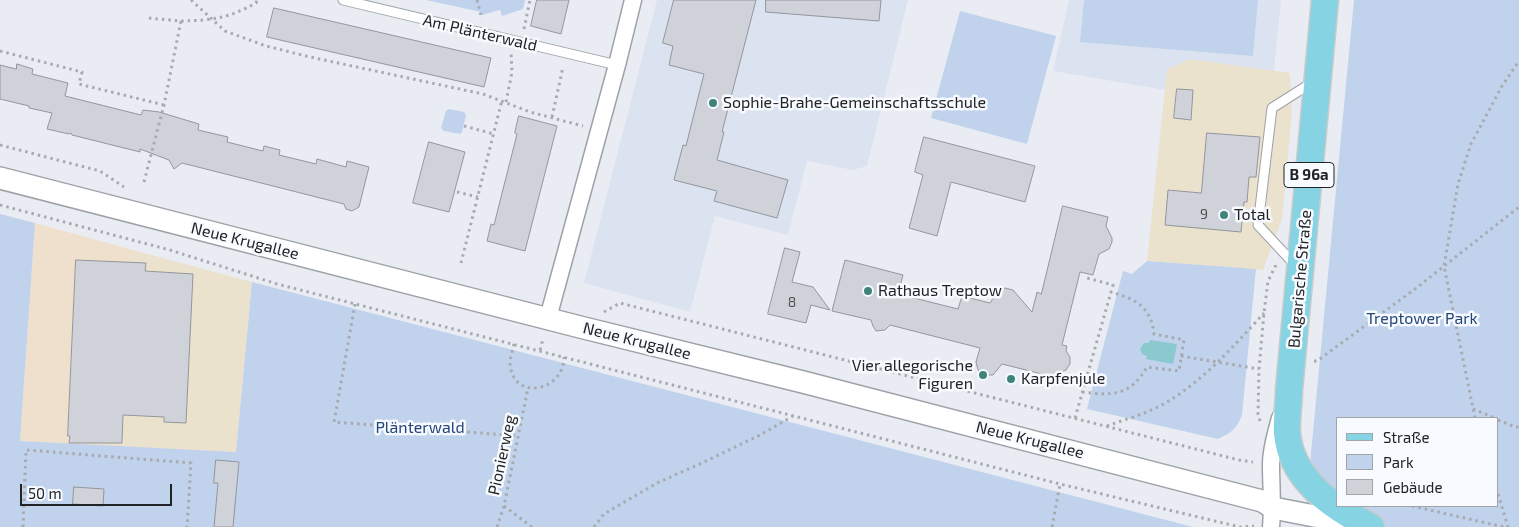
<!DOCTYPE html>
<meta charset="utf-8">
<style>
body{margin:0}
#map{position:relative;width:1519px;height:527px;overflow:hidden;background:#e9edf3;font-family:"Exo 2",sans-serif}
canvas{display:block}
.legend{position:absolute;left:1336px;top:417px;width:162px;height:90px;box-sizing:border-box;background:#f7faff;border:1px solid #a2a4a8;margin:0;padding:6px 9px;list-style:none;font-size:15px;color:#222325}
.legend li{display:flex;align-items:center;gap:10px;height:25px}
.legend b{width:25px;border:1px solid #a2a4a8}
.scale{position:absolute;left:20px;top:484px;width:152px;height:22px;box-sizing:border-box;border:2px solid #222325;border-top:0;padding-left:6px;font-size:15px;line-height:18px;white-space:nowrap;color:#222325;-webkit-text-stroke:4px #f7faff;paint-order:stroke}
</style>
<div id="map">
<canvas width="1519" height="527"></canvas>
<ul class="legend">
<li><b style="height:6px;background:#86d4e3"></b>Straße</li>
<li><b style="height:14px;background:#c1d2ec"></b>Park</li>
<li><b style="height:14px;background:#cfd3d9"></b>Gebäude</li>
</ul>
<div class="scale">50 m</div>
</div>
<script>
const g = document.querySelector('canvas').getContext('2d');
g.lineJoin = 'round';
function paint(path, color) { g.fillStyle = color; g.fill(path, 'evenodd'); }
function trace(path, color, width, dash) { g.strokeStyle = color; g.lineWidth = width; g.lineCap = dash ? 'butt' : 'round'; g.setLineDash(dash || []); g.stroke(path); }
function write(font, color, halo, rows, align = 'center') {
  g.font = font + ' "Exo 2",sans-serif'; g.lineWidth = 5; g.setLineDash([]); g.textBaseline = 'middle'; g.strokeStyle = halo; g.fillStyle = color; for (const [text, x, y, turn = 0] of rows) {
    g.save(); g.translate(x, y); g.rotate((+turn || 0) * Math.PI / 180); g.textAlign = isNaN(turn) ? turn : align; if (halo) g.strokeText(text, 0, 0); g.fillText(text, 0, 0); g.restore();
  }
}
paint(new Path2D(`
 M1190,59L1290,73L1292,112L1282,219L1263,270L1147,261L1167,69Z
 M133,250L252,282L236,452L123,447Z`), '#ebe2cd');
paint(new Path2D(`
 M35,223L133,250L123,447L20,441Z`), '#efe0cd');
paint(new Path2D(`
 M657,0H908L867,166L853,170L807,161L788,235L715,216L690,312L584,283Z
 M1069,0H1281L1274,71L1190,59L1167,69L1165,90L1053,71Z`), '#dbe3f0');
paint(new Path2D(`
 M426,0H525L523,9L502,16L500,10L482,15L481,12Z
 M1084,0H1258L1253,56L1080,42Z
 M1354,0H1519V527H1304ZM1338,418H1498V506H1338Z
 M960,11L1056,36L1027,144L931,118Z
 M449,109L464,112L466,115L462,132L460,134L444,131L441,128L446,111Z
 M0,214L35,223L20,441L236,452L252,282L1193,527H0Z
 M1147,261L1256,269L1242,415C1236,430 1232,432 1218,439L1087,409L1123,271L1132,274Z`), '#c1d2ec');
paint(new Path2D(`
 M1150,340L1177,344L1173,364L1146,359L1147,356L1142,354L1140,349L1144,343H1149Z`), '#8ac9ce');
const building = new Path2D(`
 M537,0H569L561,34L531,26Z
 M674,0H756L722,132H724L717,160L788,180L777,218L714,201L717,191L674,180L683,145L686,146L704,74L669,65L673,46L663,43Z
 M766,0H881L879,21L766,12Z
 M274,8L491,58L484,87L267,37Z
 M17,64L33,69L32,74L68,83L65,96L141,115L143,110L159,112L199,124L198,130L228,137L227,142L263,151L264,146L280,150L279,155L316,164L317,159L346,167L347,161L369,167L359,207L352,211L346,209L344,204L182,163L174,169L169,160L140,149V152L72,135L71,133L69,134L47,129L52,113L29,108V106L0,99V65L16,69Z
 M1177,89L1193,90L1191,120L1174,118Z
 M519,116L557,126L525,251L487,241L491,224L494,225L517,134L515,133Z
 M1207,133L1260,137L1256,177H1249L1247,202H1244L1241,232L1165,225L1168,190L1201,193Z
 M924,137L1035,166L1025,202L951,182L937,236L909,228L923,175L915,172Z
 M429,142L465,152L449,212L413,203Z
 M1063,206L1108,217L1106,226L1112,238V242L1109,249L1099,254L1093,275L1080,272L1062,345L1067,346L1066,351L1070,357V364L1066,370L1054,375V377L1002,364L993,375H983L978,370L976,362L980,348L890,325L885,330L876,331L873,326L871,320L832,311L845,260L903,275L898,294L958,309L962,296L990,303L997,292L1005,288L1013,290L1032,312L1037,292L1041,294Z
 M785,248L800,252L792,282L813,287L830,310L811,305L806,323L768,314Z
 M76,260L146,263L145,271L193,274L186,423L164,422V417L123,415L122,443H69L70,436H68Z
 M216,460L239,462L233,527H214L218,483H214Z
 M74,487L104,489L103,506L73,504Z`);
paint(building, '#cfd3d9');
trace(building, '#93969c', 1);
const service = new Path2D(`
 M343,0L617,65
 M1296,266L1258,225L1272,108L1313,82`);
const minor = new Path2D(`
 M548,318L617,65L633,0
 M1271,527C1273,506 1271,485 1271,464C1271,449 1276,433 1280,418`);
const tertiary = new Path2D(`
 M0,178L580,327L803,382L1262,501L1273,508L1361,525`);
const primary = new Path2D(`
 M1325,0L1289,390C1289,404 1286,419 1287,433C1291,480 1333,507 1371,527`);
trace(service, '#9ea2a8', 11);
trace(minor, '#9ea2a8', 19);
trace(tertiary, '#9ea2a8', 24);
trace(primary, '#cacacb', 29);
trace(new Path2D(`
 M191,0L225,31L266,46L310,57L483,94L530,112L583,126
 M477,0L482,19
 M181,21C213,20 227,19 256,3L257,0
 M524,29L530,0
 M0,51L82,72L79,84L164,105
 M506,102L512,72L511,53
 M552,117L563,67
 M464,126L494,134
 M0,145L100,171L124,187
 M144,182L164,105L181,21L148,18
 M457,192L478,197
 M0,205L170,250L277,284L1060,484L1240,527L1254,526
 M461,263L502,100
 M355,304L334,422L519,436
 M604,312L620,303L1239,460L1253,462
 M514,344C513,350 510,357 510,363C512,402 564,392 564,357
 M540,350L543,339
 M1181,356L1259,369
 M1314,361H1317L1415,289L1519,207
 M1082,392C1113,396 1130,396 1147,367L1179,371L1184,340L1154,334C1151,306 1135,299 1111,292
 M1473,409L1495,418
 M1075,418L1113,285L1087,278
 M1475,418L1444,266L1458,184L1471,144L1502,86L1519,61
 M1498,420L1515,427H1519
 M1260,421L1258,414L1259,369L1264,313L1268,281L1276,265
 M1107,426C1123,420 1142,415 1158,407C1200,385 1232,348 1264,313
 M1498,494L1508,527
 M504,506L532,527
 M1412,506L1504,527
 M23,527L26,450L191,463L187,527
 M497,527L504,506L528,388
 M594,527L604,514L657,483L704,462L760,435L793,416
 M1052,527L1060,484`), '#a7aaaf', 3, [2.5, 4]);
trace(service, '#fff', 9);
trace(minor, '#fff', 16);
trace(tertiary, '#fff', 21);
trace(primary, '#86d4e3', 26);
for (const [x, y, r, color] of [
 [713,103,5,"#3f8479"],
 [1224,215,5,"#3f8479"],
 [868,291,5,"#3f8479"],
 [983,375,5,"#3f8479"],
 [1011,379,5,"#3f8479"]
]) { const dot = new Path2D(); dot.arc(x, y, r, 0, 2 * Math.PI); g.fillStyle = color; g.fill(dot); trace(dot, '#f7faff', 2); }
write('14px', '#4d4f52', null, [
 ["9",1204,214],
 ["8",792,302]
]);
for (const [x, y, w] of [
 [1309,175,50]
]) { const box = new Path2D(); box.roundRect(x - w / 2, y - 12.5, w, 25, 4); g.fillStyle = '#f7faff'; g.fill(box); trace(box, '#222325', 1); }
write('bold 15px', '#222325', null, [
 ["B 96a",1309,175]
]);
write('16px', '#222325', '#f7faff', [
 ["Am Plänterwald",480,33,13],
 ["Neue Krugallee",245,241,14],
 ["Bulgarische Straße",1300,279,-85],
 ["Neue Krugallee",637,341,14],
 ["Neue Krugallee",1030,440,14],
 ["Pionierweg",502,455,-78]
]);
write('16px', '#222325', '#f7faff', [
 ["Sophie-Brahe-Gemeinschaftsschule",723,103],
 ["Total",1234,215],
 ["Rathaus Treptow",878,291],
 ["Vier allegorische",973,366,"right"],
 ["Figuren",973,384,"right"],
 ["Karpfenjule",1021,379]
], 'left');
write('16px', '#244578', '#f7faff', [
 ["Treptower Park",1422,319],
 ["Plänterwald",420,428]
]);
</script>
